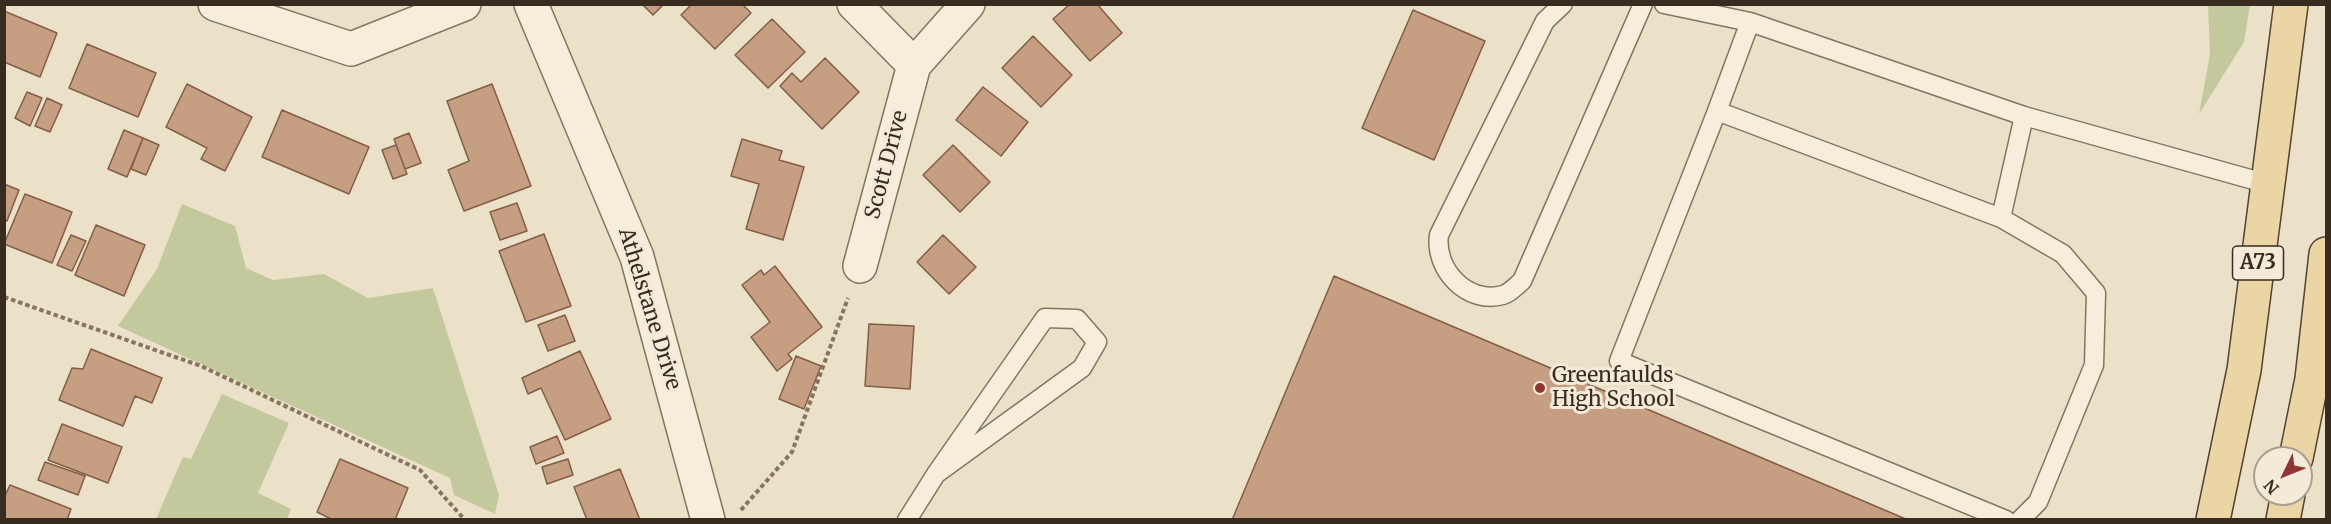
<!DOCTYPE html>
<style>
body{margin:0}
#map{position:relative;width:2331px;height:524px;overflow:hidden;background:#ebe1c8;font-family:Merriweather,serif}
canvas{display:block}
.frame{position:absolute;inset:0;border:6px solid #382c21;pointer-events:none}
.north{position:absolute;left:2253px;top:446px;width:60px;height:60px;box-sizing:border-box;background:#f3ebd7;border:2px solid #a89f8e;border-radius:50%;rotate:227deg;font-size:16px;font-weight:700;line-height:24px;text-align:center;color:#382c21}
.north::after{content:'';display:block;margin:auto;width:21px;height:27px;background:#903434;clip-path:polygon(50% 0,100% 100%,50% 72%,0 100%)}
</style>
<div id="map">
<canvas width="2331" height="524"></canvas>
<div class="frame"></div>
<div class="north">N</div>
</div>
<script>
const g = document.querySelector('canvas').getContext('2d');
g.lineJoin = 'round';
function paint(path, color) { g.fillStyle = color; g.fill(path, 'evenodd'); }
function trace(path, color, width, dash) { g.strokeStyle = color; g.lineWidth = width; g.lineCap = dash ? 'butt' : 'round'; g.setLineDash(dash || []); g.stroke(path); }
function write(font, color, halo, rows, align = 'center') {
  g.font = font + ' Merriweather,serif'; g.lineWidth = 6; g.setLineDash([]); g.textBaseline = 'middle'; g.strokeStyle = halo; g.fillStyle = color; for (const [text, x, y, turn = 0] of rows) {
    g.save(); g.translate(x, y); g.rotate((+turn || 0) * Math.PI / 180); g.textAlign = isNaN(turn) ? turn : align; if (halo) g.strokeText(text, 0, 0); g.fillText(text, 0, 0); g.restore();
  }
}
paint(new Path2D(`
 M2208,5H2250L2244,42L2199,114L2210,54Z
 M182,204L235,226L246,268L273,280L324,274L368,298L433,288L499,495L495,514L454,495L450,478L118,326L157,269Z
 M222,394L289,423L258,493L291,509L287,519H156L183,457L191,459Z`), '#c3c99d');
const building = new Path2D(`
 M642,4H664L653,15Z
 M692,4H742L751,13L715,49L681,15Z
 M1070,4H1097L1122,33L1090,61L1053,19Z
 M1413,10L1485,41L1434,160L1362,128Z
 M4,11L57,33L40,77L4,62Z
 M772,19L805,52L768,88L735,55Z
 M1033,36L1072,75L1041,107L1002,68Z
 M87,44L156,73L138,117L69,88Z
 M825,58L859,92L822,129L780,86L792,73L801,82Z
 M187,84L252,117L225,171L201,159L207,148L166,127Z
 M492,84L531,186L464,211L448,170L469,161L447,101Z
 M983,87L1028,122L1001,156L956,120Z
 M27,92L42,98L30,126L15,118Z
 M47,98L62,105L50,132L35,126Z
 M282,110L369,147L349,194L262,157Z
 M124,130L143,138L127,177L108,169Z
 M409,133L421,163L405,169L394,139Z
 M143,138L159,145L146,175L131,169Z
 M742,139L782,151L779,160L804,167L783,240L746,229L759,184L731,176Z
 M396,145L407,174L393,179L382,150Z
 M953,145L990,182L960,212L923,175Z
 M4,184L19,190L7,221L4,220Z
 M25,194L72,212L52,263L4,244Z
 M517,203L527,231L500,240L490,212Z
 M96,225L145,245L124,296L75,275Z
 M544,234L571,306L526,322L499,251Z
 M71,235L86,241L72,271L57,265Z
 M943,235L976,267L949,294L917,262Z
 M775,266L822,327L788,354L792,359L777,371L751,337L770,322L742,285L761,270L764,275Z
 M1334,276L1908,520H1232Z
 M565,315L575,341L548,351L538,325Z
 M869,324L914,326L910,389L865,386Z
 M91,349L162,378L152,403L135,396L123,426L59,400L72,368L83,369Z
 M580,351L611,419L565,440L541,388L528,394L522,378Z
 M796,356L821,366L804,409L779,399Z
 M62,424L122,447L108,483L48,460Z
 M557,436L564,453L536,464L530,447Z
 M340,459L408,488L395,520H333L317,512Z
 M568,459L573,475L547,484L542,467Z
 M45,462L85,476L78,495L38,480Z
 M620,469L640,520H587L574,487Z
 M10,485L71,509L67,520H4V498Z`);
paint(building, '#c69e81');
trace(building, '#835e46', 1.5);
const service = new Path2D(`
 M1563,4L1545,21L1439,235C1434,269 1467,305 1503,295C1510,293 1516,286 1522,281L1643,4
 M1664,4L1750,22L2024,116L2268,184
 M1717,111L1750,22
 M2001,218L2024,116
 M907,520L936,474L1045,318L1077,319L1097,342L1082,368L936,474
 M2006,520L1619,361L1717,111L2001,218L2063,254L2096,293L2094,365L2038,502L2020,520`);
const minor = new Path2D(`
 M215,4L351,49L464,4
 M531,4L637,257L708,520
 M854,4L914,65
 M860,266L914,65L968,4`);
const primary = new Path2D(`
 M2296,458L2312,379L2326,254
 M2213,520L2244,370L2291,4
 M2283,520L2288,494`);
trace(service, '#86745f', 21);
trace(minor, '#86745f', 36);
trace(primary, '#544232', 36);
trace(new Path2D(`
 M4,297L201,366L420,470L465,520
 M741,510L792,452L848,298`), '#86745f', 4, [4.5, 3]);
trace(service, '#f6eedb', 18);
trace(minor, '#f6eedb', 33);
trace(primary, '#ebd5a4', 33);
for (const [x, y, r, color] of [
 [1540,388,6,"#903434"]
]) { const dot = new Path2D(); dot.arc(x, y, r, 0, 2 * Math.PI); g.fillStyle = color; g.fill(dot); trace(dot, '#f3ebd7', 2); }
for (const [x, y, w] of [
 [2258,263,51]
]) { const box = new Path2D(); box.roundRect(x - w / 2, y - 17, w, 34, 4.5); g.fillStyle = '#f3ebd7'; g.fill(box); trace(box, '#382c21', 1.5); }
write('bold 20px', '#382c21', null, [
 ["A73",2258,263]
]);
write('21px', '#382c21', '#f3ebd7', [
 ["Scott Drive",887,165,-75],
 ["Athelstane Drive",649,309,73]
]);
write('21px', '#382c21', '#f3ebd7', [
 ["Greenfaulds",1552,376],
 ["High School",1552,400]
], 'left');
</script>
